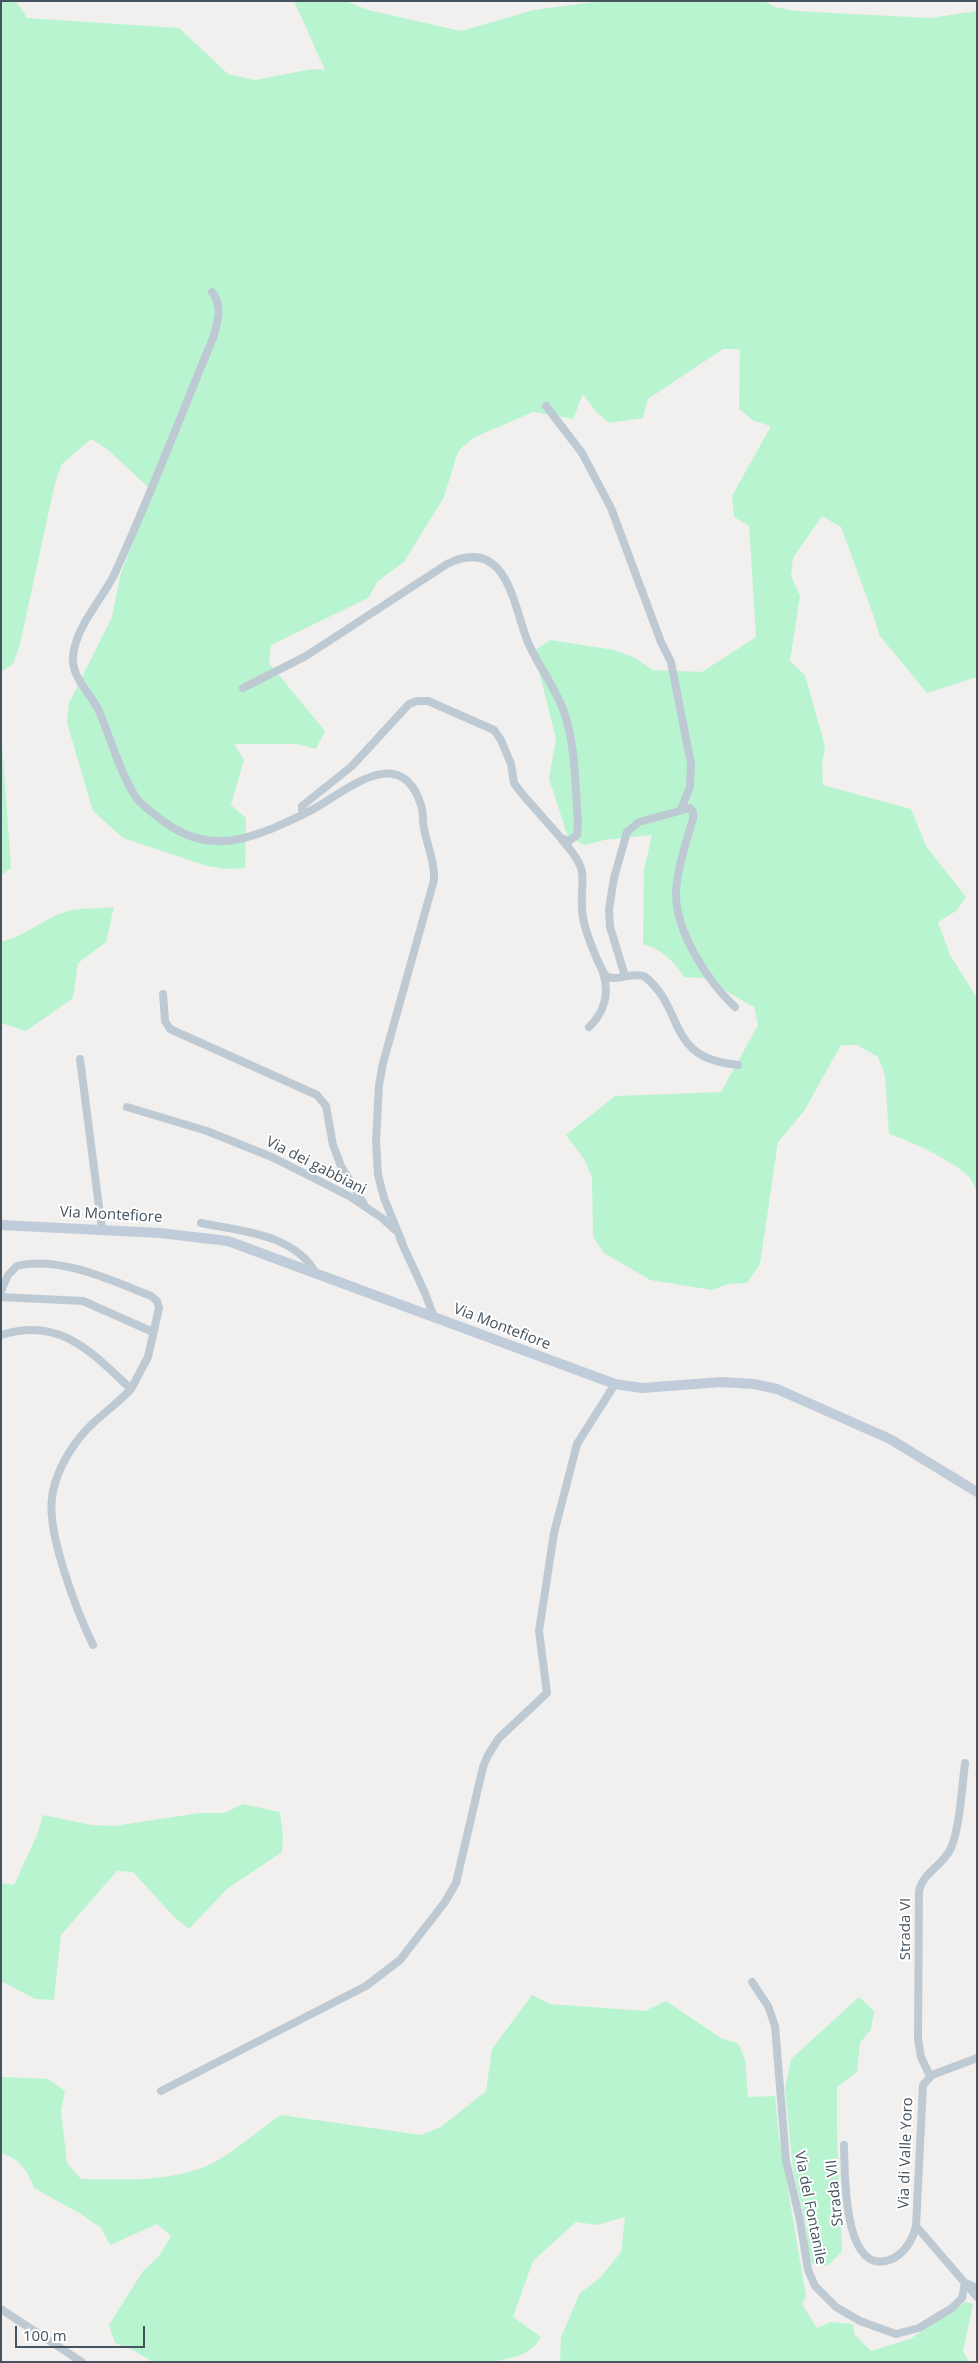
<!DOCTYPE html>
<style>
body{margin:0}
#map{position:relative;width:978px;height:2363px;overflow:hidden;background:#f2efef;font-family:"Open Sans",sans-serif}
canvas{display:block}
.frame{position:absolute;inset:0;border:2px solid #45535f;pointer-events:none}
.scale{position:absolute;left:15px;top:2326px;width:130px;height:22px;box-sizing:border-box;border:2px solid #45535f;border-top:0;padding-left:6px;font-size:15px;line-height:18px;white-space:nowrap;color:#45535f;-webkit-text-stroke:4px #fff;paint-order:stroke}
</style>
<div id="map">
<canvas width="978" height="2363"></canvas>
<div class="frame"></div>
<div class="scale">100 m</div>
</div>
<script>
const g = document.querySelector('canvas').getContext('2d');
g.lineJoin = 'round';
function paint(path, color) { g.fillStyle = color; g.fill(path, 'evenodd'); }
function trace(path, color, width, dash) { g.strokeStyle = color; g.lineWidth = width; g.lineCap = dash ? 'butt' : 'round'; g.setLineDash(dash || []); g.stroke(path); }
function write(font, color, halo, rows, align = 'center') {
  g.font = font + ' "Open Sans",sans-serif'; g.lineWidth = 4; g.setLineDash([]); g.textBaseline = 'middle'; g.strokeStyle = halo; g.fillStyle = color; for (const [text, x, y, turn = 0] of rows) {
    g.save(); g.translate(x, y); g.rotate((+turn || 0) * Math.PI / 180); g.textAlign = isNaN(turn) ? turn : align; if (halo) g.strokeText(text, 0, 0); g.fillText(text, 0, 0); g.restore();
  }
}
paint(new Path2D(`
 M1,1H16L27,18L179,28L228,74L255,80L312,69L325,70L294,1H346L368,10L461,31L534,10L601,1H765L775,7L795,11L930,18L977,11V677L927,693L879,635L874,617L841,527L822,516L793,558L791,576L800,596L790,661L805,675L825,746L822,764L823,785L911,809L926,846L966,897L956,911L938,922L950,955L977,998V1192C975,1188 973,1182 970,1178C954,1161 911,1141 889,1134L885,1075L878,1057L857,1045H841L804,1111L778,1142L760,1264L747,1283L728,1284L712,1290L650,1280L604,1253L593,1237L592,1177L584,1159L566,1135L615,1096L721,1092L758,1025L754,1007L703,978L684,977C673,960 662,950 643,944L644,870L652,835L604,840L585,845L568,837L549,779L556,739L534,651L550,640L614,650L635,658L653,670L702,672L756,637L749,526L734,517L732,496L771,426L754,421L739,409L740,349H723L648,399L643,418L609,423L595,411L583,394L573,419L533,412L473,438L458,451L444,497L404,562L378,581L368,598L271,645L269,663L325,731L316,749L297,744H234L244,760L231,805L246,818L245,868L226,869L207,866L123,838L93,811L67,723L69,703L112,617L120,576L145,511L149,488L107,449L91,439L62,464L55,483L20,644L13,664L1,672Z
 M1,729L11,868L1,875Z
 M114,907L106,942L78,963L73,998L26,1031L1,1023V942C27,935 47,916 72,910C81,908 102,909 114,907Z
 M243,1804L280,1812L283,1834L282,1852L227,1889L189,1929L174,1917L133,1872L117,1871L61,1935L54,2000L35,1999L1,1981V1883L14,1885L37,1835L43,1815L92,1825L114,1826L200,1813H224Z
 M532,1995L550,2004L645,2011L666,2001L721,2038L739,2044L745,2060L748,2097L775,2096L779,2137L806,2296L802,2304L817,2328L831,2322L853,2324L854,2334L871,2351L910,2339L966,2302L973,2304L963,2351L969,2362H560L561,2337L580,2293L600,2278L621,2252L625,2217L597,2225L576,2222L533,2261L513,2317L541,2337C529,2357 512,2358 490,2362H153L133,2350L115,2343L109,2325L143,2271L159,2256L171,2236L157,2224L110,2245L101,2228L81,2214L34,2188C28,2171 20,2159 1,2153V2077L48,2079L65,2091L61,2111L67,2163L81,2179C125,2179 167,2183 209,2165C229,2156 261,2128 281,2115L421,2135L441,2127L486,2091L492,2049Z
 M859,1997L874,2011L871,2029L860,2043L857,2072L837,2087V2133L842,2252L827,2266L809,2263L806,2224L793,2170L785,2088L791,2059Z`), '#b9f4d0');
trace(new Path2D(`
 M212,292C223,306 218,322 213,338C180,417 150,497 114,575C101,601 76,626 73,656C71,680 94,695 101,716C112,743 120,772 135,796C143,807 153,813 163,821C213,859 258,836 308,812
 M546,406L582,453L611,508L661,642L671,662L691,764L690,787L681,809
 M243,688L306,656L447,564C506,535 513,603 527,640C537,665 555,686 564,712C576,746 575,787 578,822L577,835L569,841L561,838L523,795L514,783L511,764L501,740L494,730L428,701H417L409,704L352,766L302,806V810L308,812C341,796 400,738 421,805C424,812 422,820 424,828C427,846 435,861 434,880L383,1063L379,1085L376,1142L378,1175L384,1198L402,1242
 M562,840C595,876 577,878 583,918C586,934 597,961 605,975C614,983 630,972 644,976C687,1010 664,1058 738,1065
 M625,976L610,927L609,909L614,878L627,832L639,822L690,808L693,812V819C686,843 677,868 676,894C676,932 708,982 735,1007
 M163,994L165,1021L170,1029L317,1095L326,1106L333,1145L341,1166L364,1204
 M589,1027C604,1013 610,993 603,973
 M80,1059L102,1230
 M127,1107L207,1131L274,1158L349,1196L382,1218L394,1229
 M201,1223C240,1231 294,1234 315,1272
 M400,1239L425,1293L434,1317
 M1,1291L8,1275L17,1266C58,1255 113,1281 151,1296L157,1301L159,1308L148,1357L131,1389C91,1352 60,1316 1,1335
 M1,1297L83,1301L153,1332
 M93,1645C77,1612 47,1534 52,1498C54,1477 67,1453 81,1436C95,1418 116,1406 131,1389
 M752,1982L768,2006L775,2026L786,2161L800,2220L808,2270L815,2286L836,2307L860,2321L896,2334L919,2328L952,2308L962,2298L965,2283
 M977,2058L932,2075L923,2085L916,2226L965,2283L977,2288
 M930,2076L921,2057L918,2039L919,1891C923,1872 944,1865 951,1848C960,1827 962,1786 965,1763
 M161,2091L366,1986L400,1960L445,1902L456,1883L483,1767L488,1755L499,1738L547,1693L539,1631L554,1533L577,1444L615,1384
 M844,2145C845,2170 842,2280 892,2259C905,2253 913,2239 916,2226
 M967,2285L977,2297
 M1,2309L82,2362`), '#becad3', 8);
trace(new Path2D(`
 M1,1225L160,1233L228,1241L615,1384L642,1388L721,1382L754,1384L777,1389L890,1439L977,1492`), '#c0ccda', 10);
write('15px', '#45535f', '#fff', [
 ["Via dei gabbiani",316,1166,27],
 ["Via Montefiore",111,1215,3],
 ["Via Montefiore",502,1327,21],
 ["Strada VI",906,1929,-90],
 ["Via di Valle Yoro",906,2153,-88],
 ["Strada VII",835,2193,-96],
 ["Via del Fontanile",810,2208,79]
]);
</script>
